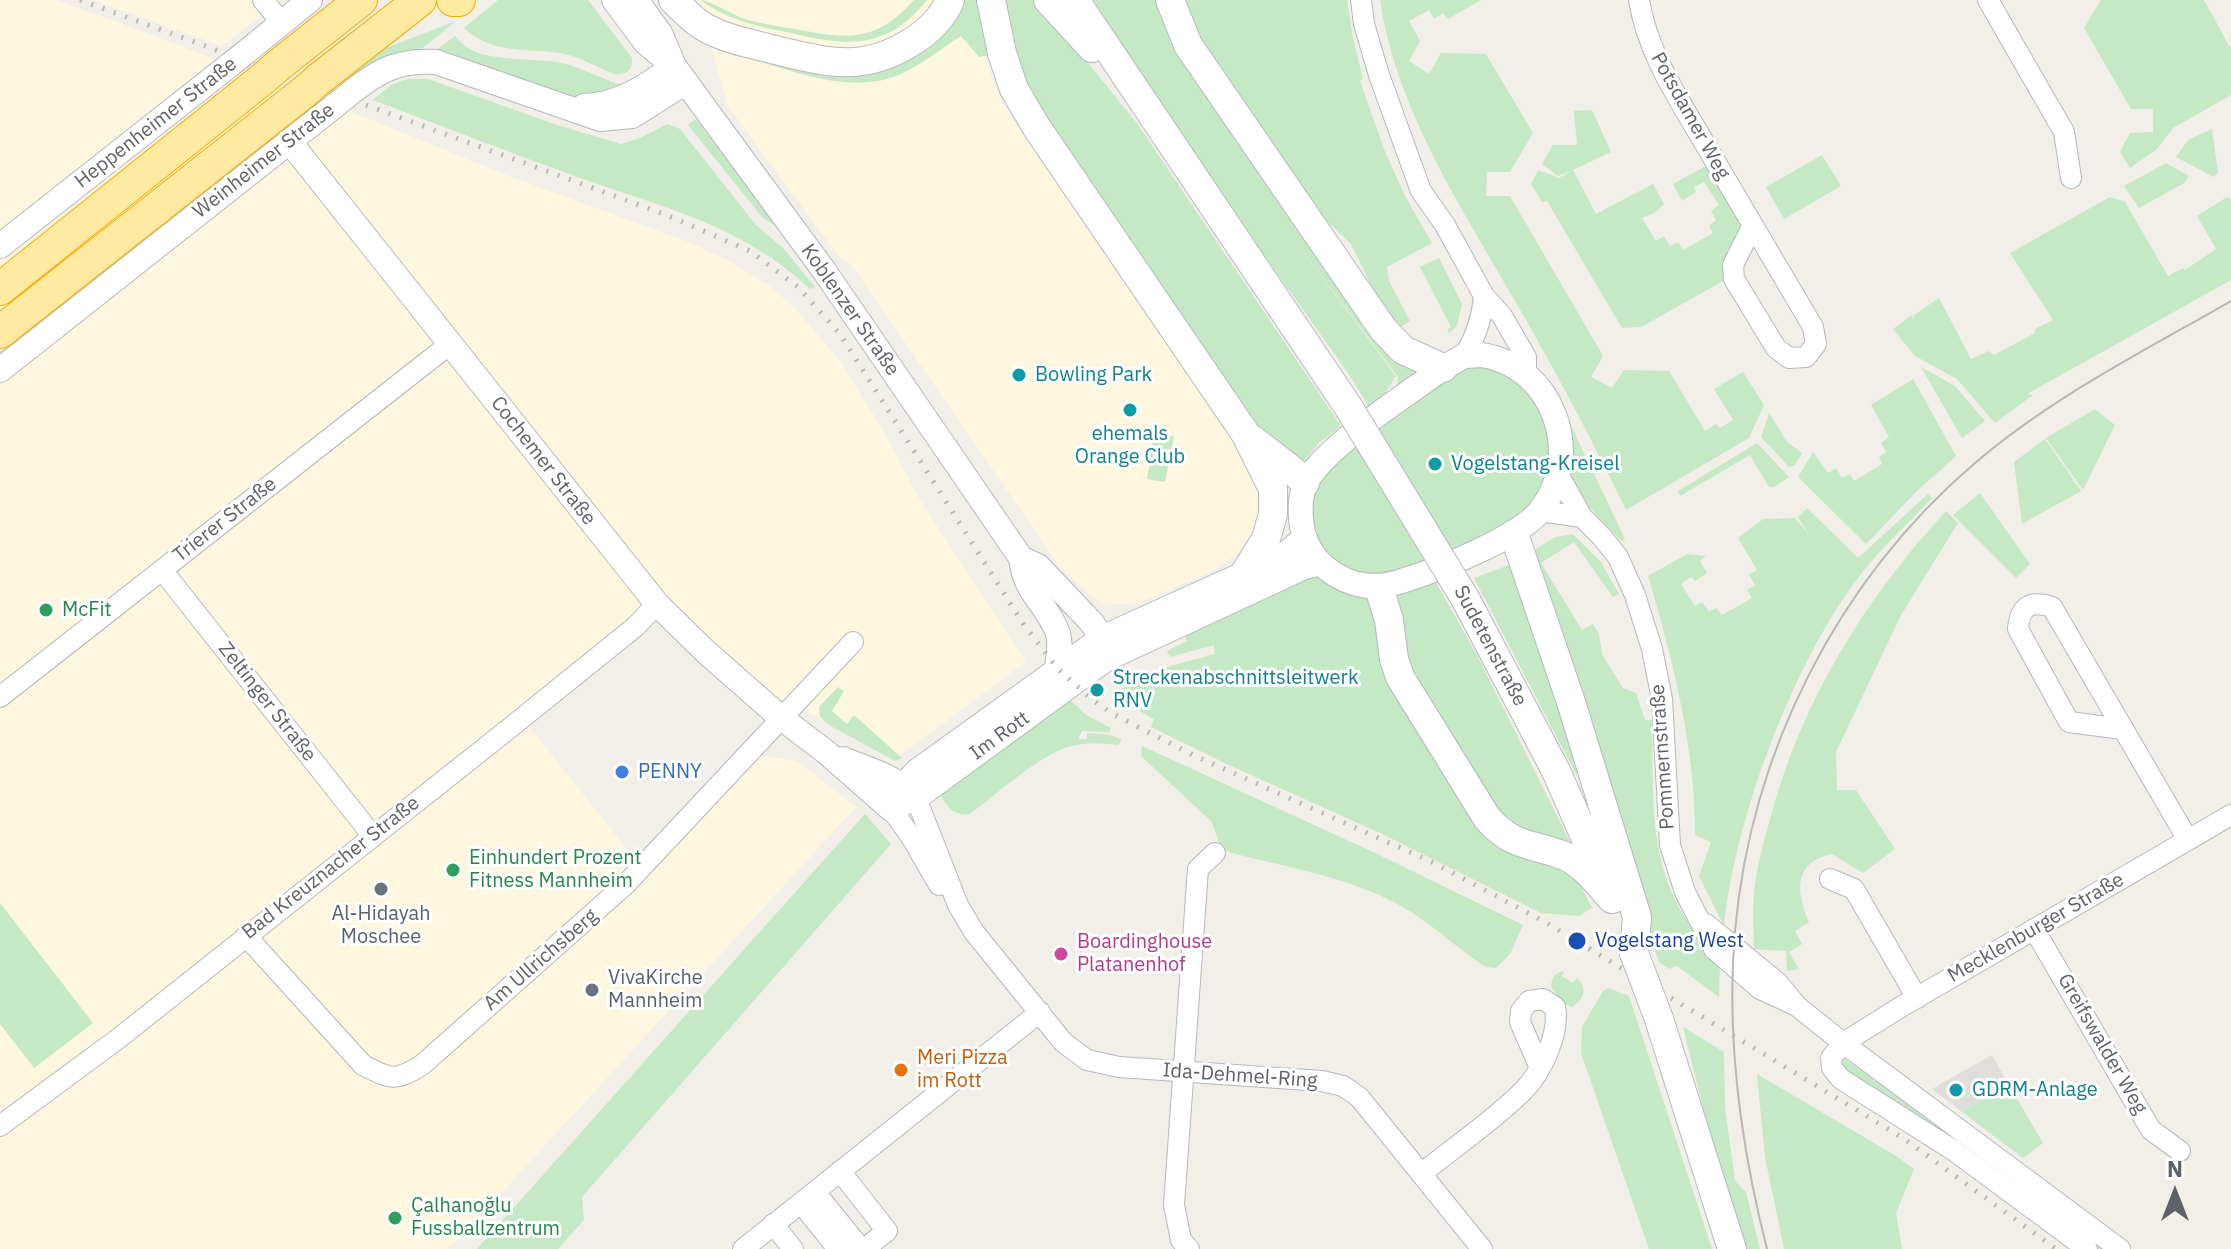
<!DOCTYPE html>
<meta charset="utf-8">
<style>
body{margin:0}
#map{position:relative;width:2231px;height:1249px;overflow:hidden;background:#f1efe8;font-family:"IBM Plex Sans",sans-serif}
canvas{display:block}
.north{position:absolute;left:2135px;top:1153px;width:80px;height:80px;-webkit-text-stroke:6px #fff;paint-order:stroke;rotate:0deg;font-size:22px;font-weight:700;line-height:32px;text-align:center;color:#5f6368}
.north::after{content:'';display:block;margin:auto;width:28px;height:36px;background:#5f6368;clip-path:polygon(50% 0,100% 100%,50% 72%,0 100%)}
</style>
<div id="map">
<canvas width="2231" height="1249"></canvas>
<div class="north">N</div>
</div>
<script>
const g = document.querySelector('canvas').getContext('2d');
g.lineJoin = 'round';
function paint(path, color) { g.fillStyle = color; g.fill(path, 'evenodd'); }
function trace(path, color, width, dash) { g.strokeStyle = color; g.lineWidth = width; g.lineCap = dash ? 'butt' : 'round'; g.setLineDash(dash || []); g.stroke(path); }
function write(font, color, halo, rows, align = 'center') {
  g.font = font + ' "IBM Plex Sans",sans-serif'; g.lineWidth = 6; g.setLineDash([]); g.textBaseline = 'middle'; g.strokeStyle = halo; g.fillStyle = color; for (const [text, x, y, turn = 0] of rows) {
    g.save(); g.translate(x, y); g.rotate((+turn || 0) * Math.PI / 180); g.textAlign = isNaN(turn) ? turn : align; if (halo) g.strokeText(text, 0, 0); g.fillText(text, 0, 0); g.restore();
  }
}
paint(new Path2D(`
 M0,0H56L136,29L377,122L506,175L691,243L727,260L767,284L794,307L840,361L883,430L920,500L1026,662L895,759L764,689L666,601L517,711L636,861L649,874L760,755L797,761L856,807L460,1238L447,1249H0Z
 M93,0H281L222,46Z
 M692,0H964L1001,102L1246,461L1260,492L1256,530L1236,555L1209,573L1138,603L1107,605L1089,594L1058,564L853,267L837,254L728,106L701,12Z`), '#fef7e0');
paint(new Path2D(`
 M1992,1055L2009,1085L1962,1112L1932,1089Z`), '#e0deda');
paint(new Path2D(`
 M498,0H588L632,58C633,71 626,75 614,74C597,67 578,56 560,53C525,48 491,54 464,28Z
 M658,0H665L844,71L961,0H983L995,54L979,57L961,36C939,50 913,72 887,79C844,90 801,74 761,62C747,58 732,56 720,50C696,38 675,21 658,0Z
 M700,0C709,0 733,15 745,19C761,24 778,26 795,29C847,39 876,43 914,0H927C884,54 841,45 781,31C751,25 725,18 700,0Z
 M997,0H1037L1136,122L1341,426L1319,443L1299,467L1260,439L1030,106Z
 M1083,0H1159L1429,370L1396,394L1398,377L1262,197L1396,376L1385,393L1368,405L1348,373Z
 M1185,0H1347L1353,38L1363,79L1360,81L1384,149L1404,194L1432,243L1387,267L1389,281L1410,321L1399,328L1383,309L1351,244L1305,200L1197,45Z
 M1380,0H1481L1448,19L1443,13L1434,19L1429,10L1409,21L1420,41L1409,61L1429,74L1441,53L1486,54L1533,133L1510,172H1487L1486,196H1510L1603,356L1591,377L1612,388L1624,370L1669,371L1705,431L1716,424L1720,428L1733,420L1714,389L1743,372L1764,405L1749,438L1626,510C1590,435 1550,361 1508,289C1456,199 1395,104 1380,0Z
 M2101,0H2204L2231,49V95L2173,128L2157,149L2130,168L2120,152L2130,133L2153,132V109H2131L2084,28Z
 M456,21L419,51L393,54L374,63L343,87L337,85L378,51Z
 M455,36C477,67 533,55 566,64C584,69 601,78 618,84L627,82L593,99L568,97L436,50Z
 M407,79H428L557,125L621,144L640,138L667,124L680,129L756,225L784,249L815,287L810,289C742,225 665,208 580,178C511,153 442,126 373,100L391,85Z
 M320,97L327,100L0,359V351Z
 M1592,110L1611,152L1573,170L1596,214L1653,184L1664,204L1654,213L1642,218L1656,241L1664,236L1670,246L1678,242L1683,250L1713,233L1709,226L1716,220L1711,211L1719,205L1704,182L1694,187L1696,192L1682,201L1673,184L1706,166L1741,225C1736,251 1723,249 1725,280L1641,327L1622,328L1547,201L1542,202L1531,184L1538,170L1559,178L1571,171L1558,176L1542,164L1553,145H1577L1574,111Z
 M696,119L778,228L762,217L688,125Z
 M2212,129L2218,173L2214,177L2176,157L2188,140Z
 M1822,155L1841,186L1784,219L1766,187Z
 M2166,163L2189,176L2184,183L2139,208L2124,186Z
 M2110,197L2125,202L2168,276L2183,268L2185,270L2216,249L2197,216L2227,197L2231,199V280L2027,394L2033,395L1995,423L1957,379L1915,356L1893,329L1912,315L1914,321V315L1939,298L1971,359L1989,351L1994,355L2035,333V329L2053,320L2010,253Z
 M1439,258L1462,304L1457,326L1449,333L1447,330L1451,327L1420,267Z
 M1472,364L1517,375L1552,430L1546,485L1533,507L1495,537L1376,579L1347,573L1323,555L1311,532L1309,509L1316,482L1337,456L1451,371Z
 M1921,367L1955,386L1985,421L1962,438Z
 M1913,379L1956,456L1917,491L1866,544L1798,477L1813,452L1828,473L1836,468L1842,478L1850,474L1854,481L1882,464L1879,457L1886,452L1881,443L1889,437L1871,405Z
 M2095,409L2115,425L2083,490L2046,438Z
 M1565,413L1625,539L1621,541L1581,498L1569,474Z
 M1769,413L1787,442L1802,453L1795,465L1789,467L1761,437Z
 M1154,433L1174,436L1165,482L1147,479Z
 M2045,439L2081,491L2022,524L2014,462Z
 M1757,443L1789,477L1774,487H1769L1750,455L1680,496L1678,491Z
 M1980,493L2030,564L2016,578L1953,515Z
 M1928,494L1932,498C1909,523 1882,547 1861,574C1794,660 1735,818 1724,926L1699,876L1711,842L1695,835C1696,751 1672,656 1648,576L1687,554L1706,556L1700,561L1707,573L1695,581L1691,577L1681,584L1695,606L1702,602L1709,612L1716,608L1722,615L1752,598L1747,590L1755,585L1749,575L1757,570L1738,538L1763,519L1795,518L1809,535L1798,517L1807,508L1858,558Z
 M1946,511L1958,523L1901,615L1836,752L1837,790H1856L1895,849L1863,873L1832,854C1793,862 1796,892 1809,922L1795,931L1802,944L1789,952L1799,969L1787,971L1786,951L1754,949C1754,931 1752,912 1754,894C1756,868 1764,841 1771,816C1802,700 1865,599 1946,511Z
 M1573,534L1601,562L1619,594L1613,597L1574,542L1541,563L1582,630L1593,624L1599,634L1602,654L1623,688L1636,693L1645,720H1652C1654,819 1645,885 1720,961L1719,997L1677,966L1669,969L1659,962L1633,888L1530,553L1555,537Z
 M1509,565L1540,643L1576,757L1577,776L1474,578Z
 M1319,574L1362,594L1376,603L1483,830L1562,868L1578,880L1592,908L1579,916L1541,913L1380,833L1229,765L1151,727L1154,719L1112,696C1142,671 1178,664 1215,654L1214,645L1170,657L1167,651L1187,641L1185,636L1204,621Z
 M1433,577L1478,657L1570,842L1559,847L1495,816L1408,673L1394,597L1397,590Z
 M838,687L844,691L832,711L847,724L854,715L902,758L895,761L829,725L820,717L819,707Z
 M1067,697L1086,715L1111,728L1110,732L1082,731L1078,739H1087V733L1111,735L1122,740L1118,745C1101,743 1084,742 1068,747C1040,755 995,795 970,814C951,816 948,806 938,792Z
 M1142,746L1373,852L1523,925L1510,954L1496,968L1486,967C1457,949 1432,923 1401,906C1348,876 1287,868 1229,852L1220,846L1212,822L1141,756Z
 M865,814L891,844L582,1197L584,1220L558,1249H477Z
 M0,903L93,1023L34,1068L0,1024Z
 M1564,971L1562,976L1573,983L1577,978C1588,989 1584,999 1572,1007L1563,1003L1551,987C1552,977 1554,973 1564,971Z
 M1608,988L1629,996L1712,1249H1649L1581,1053L1582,1027L1603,991Z
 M1683,1027L1724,1052L1725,1108L1735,1181L1746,1192L1760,1249H1746L1708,1128Z
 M1839,1055L1976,1149L2109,1249H2098L1931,1125L1846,1073L1838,1062Z
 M1757,1074L1896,1156L1914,1169L1896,1213L1902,1249H1784L1765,1157Z
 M2009,1085L2043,1143L2023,1158L1962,1112Z`), '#c5e8c5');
const minor = new Path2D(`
 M263,0L282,23
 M1361,0L1364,24L1379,75L1421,191L1445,225L1484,296L1502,316L1526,357V373
 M1639,0C1648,57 1684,107 1712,156C1746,213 1779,270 1813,327L1816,344L1806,357L1789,358L1776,348L1734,279L1733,265L1752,227
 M1988,0L2064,132L2071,178
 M1464,356C1476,337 1482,319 1484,296
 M1557,472L1582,517L1602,537L1618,557L1635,595L1652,649L1662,699L1670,845L1685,892L1714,949L1760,989L1797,1006
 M1540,511L1582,517
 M162,570L372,835
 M0,697L450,344
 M2123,729L2069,722L2018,629C2020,606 2030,600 2052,607L2188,840
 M916,798L958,905L974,932L1063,1042L1087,1060L1119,1067L1322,1081L1343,1086L1359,1097L1482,1249
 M891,809L910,835L939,885
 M1830,879L1854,889L1917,998
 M1706,924L1777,982L1797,1006L1843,1043L2120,1249
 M2034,929L2151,1130L2180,1151
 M246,936L363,1065C390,1079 395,1082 422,1065L626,884L853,642
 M0,1126L119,1038L506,731L635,627L657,604
 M840,1171L887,1231L864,1249
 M1421,1174C1454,1147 1492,1122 1523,1091C1542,1072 1560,1033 1555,1007L1543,999L1529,1001L1521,1011L1520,1022L1540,1068
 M815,1192L861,1249
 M801,1203L838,1249
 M773,1224L793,1249
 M743,1249L1040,1012
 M1189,1249L1181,1240L1174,1205L1198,869L1215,853
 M2087,1249L1953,1150L1841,1079L1832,1068L1831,1058L1843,1043L1904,1005L2231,815`);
const tertiary = new Path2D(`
 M614,0L646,43L669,62
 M636,0L660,33L674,66L825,272L1021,558C1025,594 1045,601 1057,631C1062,643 1058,656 1057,668
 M246,52L310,0
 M353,91C381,69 399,60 436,62L600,119L632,116L686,82
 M584,106C620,105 646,86 674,66
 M289,141L657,604L706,652L780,717L826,752L891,809
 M0,246L231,64
 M1482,355C1553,366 1585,454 1540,511C1518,538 1440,569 1405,580C1376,590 1351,588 1326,568C1313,558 1305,543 1302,527C1300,514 1300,497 1305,485C1319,450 1411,392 1443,368L1464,356Z
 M0,370L337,104
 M1021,558L1038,566L1092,623L1102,638L1105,652
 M843,759C867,769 894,776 913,795
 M891,809L903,786L917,771L1102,638L1283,556L1304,538
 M891,809L916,798L1106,659L1302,568L1320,563`);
const secondary = new Path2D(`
 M673,0C683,9 694,22 706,28C726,39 749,43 771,49C826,62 862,74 913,41C928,32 944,16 950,0
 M991,0L1002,53L1014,89L1037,128L1245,433L1273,489V514L1266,539L1246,571
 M1048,0L1092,48
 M1075,0L1349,408
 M1170,0L1188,45L1383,329L1403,350L1443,368
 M1252,439L1292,470L1305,483
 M1514,534L1571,702L1637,917L1634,953
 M1379,588L1389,620L1394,659L1400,677L1487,818C1513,848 1532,843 1565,856C1584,864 1598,884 1612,899
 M1466,600L1556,771L1605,882
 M1659,1019L1732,1249`);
const trunk = new Path2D(`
 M453,0H459
 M280,64L361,0
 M319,79L420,0
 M0,289L265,77
 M0,332L304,92`);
trace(minor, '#b5b8bc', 22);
trace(tertiary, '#b5b8bc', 26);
trace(secondary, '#b6babf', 30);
trace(trunk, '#f9ab00', 34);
trace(minor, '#fff', 20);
trace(tertiary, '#fff', 24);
trace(secondary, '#fff', 28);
trace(trunk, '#feeaa1', 32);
trace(new Path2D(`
 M1767,1249C1741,1147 1726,1035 1735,931C1751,751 1838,580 1975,463C2052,397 2144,351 2231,301`), '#b6b7b8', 2);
trace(new Path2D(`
 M80,0L219,51
 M366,105L664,214L750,251L798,287L840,334L1022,622L1057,668L1094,701L1113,714L1193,755L1432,862L1545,922L1903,1138L2056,1249`), '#b6b7b8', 5, [2, 10]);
const tertiaryBridge = new Path2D(`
 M231,64L246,52
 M337,104L353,91`);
const secondaryBridge = new Path2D(`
 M1349,408L1466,600
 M1634,953L1659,1019`);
const trunkBridge = new Path2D(`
 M265,77L280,64
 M304,92L319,79`);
trace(tertiaryBridge, '#b5b8bc', 26, []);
trace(secondaryBridge, '#b6babf', 30, []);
trace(trunkBridge, '#f9ab00', 34, []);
trace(tertiaryBridge, '#fff', 24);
trace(secondaryBridge, '#fff', 28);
trace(trunkBridge, '#feeaa1', 32);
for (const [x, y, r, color] of [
 [1019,375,8,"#0f9aa8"],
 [1130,410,8,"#0f9aa8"],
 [1435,464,8,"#0f9aa8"],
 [46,610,8,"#2e9e5b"],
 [1097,690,8,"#0f9aa8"],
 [622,772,8,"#3f7fe0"],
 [453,870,8,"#2e9e5b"],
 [381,889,8,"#6b7280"],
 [1577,941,10,"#1a4fb4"],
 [1061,954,8,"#d1479c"],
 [592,990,8,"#6b7280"],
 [901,1070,8,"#e8710a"],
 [1956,1090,8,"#0f9aa8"],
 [395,1218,8,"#2e9e5b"]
]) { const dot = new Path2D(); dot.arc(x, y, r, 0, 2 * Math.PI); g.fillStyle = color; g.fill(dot); trace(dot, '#fff', 3); }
write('20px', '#5f6368', '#fff', [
 ["Potsdamer Weg",1690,116,61],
 ["Heppenheimer Straße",156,123,-38],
 ["Weinheimer Straße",264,161,-38],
 ["Koblenzer Straße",850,310,55],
 ["Cochemer Straße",543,461,52],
 ["Trierer Straße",225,520,-38],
 ["Sudetenstraße",1490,646,62],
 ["Zeltinger Straße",267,702,52],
 ["Im Rott",1000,736,-36],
 ["Pommernstraße",1663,757,-94],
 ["Bad Kreuznacher Straße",331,868,-38],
 ["Mecklenburger Straße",2036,928,-30],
 ["Am Ullrichsberg",541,960,-41],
 ["Greifswalder Weg",2102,1044,60],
 ["Ida-Dehmel-Ring",1240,1076,4]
]);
write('20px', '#0d838f', '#fff', [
 ["Bowling Park",1035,375],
 ["ehemals",1130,434,"center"],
 ["Orange Club",1130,457,"center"],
 ["Vogelstang-Kreisel",1451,464],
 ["Streckenabschnittsleitwerk",1113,678],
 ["RNV",1113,701],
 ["GDRM-Anlage",1972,1090]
], 'left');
write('20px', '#27864d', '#fff', [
 ["McFit",62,610],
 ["Einhundert Prozent",469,858],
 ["Fitness Mannheim",469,881],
 ["Çalhanoğlu",411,1206],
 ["Fussballzentrum",411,1229]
], 'left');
write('20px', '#366cbe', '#fff', [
 ["PENNY",638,772]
], 'left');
write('20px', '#5b616d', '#fff', [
 ["Al-Hidayah",381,914],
 ["Moschee",381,937],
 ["VivaKirche",608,978,"left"],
 ["Mannheim",608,1001,"left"]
]);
write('20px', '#164399', '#fff', [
 ["Vogelstang West",1595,941]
], 'left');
write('20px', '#b23c85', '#fff', [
 ["Boardinghouse",1077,942],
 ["Platanenhof",1077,965]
], 'left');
write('20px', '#c56008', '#fff', [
 ["Meri Pizza",917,1058],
 ["im Rott",917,1081]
], 'left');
</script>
